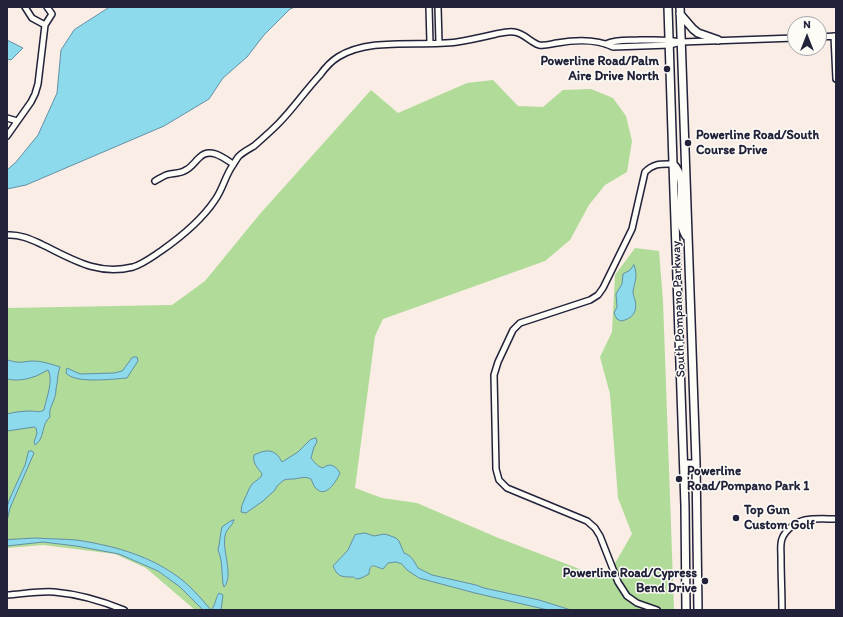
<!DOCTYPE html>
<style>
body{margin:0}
#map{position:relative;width:843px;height:617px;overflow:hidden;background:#f9ede5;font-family:Itim,sans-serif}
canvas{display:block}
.frame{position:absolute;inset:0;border:8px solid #22223b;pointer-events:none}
.north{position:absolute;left:787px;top:16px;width:40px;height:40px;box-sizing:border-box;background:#fdfcf7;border:1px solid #a5a5ac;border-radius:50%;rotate:0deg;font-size:11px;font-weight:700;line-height:16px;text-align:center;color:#22223b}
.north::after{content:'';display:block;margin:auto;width:14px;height:18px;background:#22223b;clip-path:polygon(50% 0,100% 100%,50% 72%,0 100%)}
</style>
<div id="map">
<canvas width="843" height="617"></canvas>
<div class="frame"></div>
<div class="north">N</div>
</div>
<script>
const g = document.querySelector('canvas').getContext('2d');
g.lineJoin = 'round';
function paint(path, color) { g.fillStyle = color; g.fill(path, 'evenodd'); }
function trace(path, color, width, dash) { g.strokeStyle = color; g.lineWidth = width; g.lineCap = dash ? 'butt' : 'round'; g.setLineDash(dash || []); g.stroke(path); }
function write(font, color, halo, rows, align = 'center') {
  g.font = font + ' Itim,sans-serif'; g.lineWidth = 3; g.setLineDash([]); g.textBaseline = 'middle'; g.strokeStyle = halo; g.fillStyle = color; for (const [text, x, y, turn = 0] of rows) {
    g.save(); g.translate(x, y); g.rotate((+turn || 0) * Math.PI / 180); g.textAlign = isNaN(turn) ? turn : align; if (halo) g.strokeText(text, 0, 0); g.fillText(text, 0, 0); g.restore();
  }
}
paint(new Path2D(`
 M493,80L518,106L543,107L563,90L591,89L613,98L626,116L632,141L627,172L605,185L589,205L570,240L545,261L383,319L375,336L355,488L382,498L417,503L496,537L590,573L607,577L632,534L618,498L610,394L600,357L612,332L615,275L635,248L659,251L663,301L674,610H195L146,568L115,554L43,545L7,548V308L172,305L205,281L259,215L371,90L398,113L467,83Z`), '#b0db98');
const water = new Path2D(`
 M110,7H295L290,9L264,35L247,57L223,78L209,99L164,126L26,185L7,189V170L16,162L38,135L57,93L61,50L74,30Z
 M7,40L23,48L11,60L7,59Z
 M634,265C638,276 635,281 633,291C633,294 634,297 635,300C638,312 632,319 621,321L617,319L614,313L617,307L616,294L622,284L623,274L630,270Z
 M133,357H137L138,361L127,378C113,379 75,384 66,373L67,368L80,374L114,373L122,371Z
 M7,360C10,360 13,362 16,362C21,363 27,361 32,361C42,361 51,364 60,367C57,374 58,382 56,389C56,393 55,398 53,402C51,408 49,409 50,417C41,424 45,439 35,445L34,442L37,433L36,428L34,427L7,431V414C15,412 23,411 31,411C35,411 39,413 44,410C46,399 54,380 48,370C43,372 38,376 33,377C25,380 15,381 7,379Z
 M316,438L317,442L314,447L311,458C315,463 317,466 323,468C330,462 336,466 340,473C337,480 327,497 318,490C314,488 313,483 311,479C305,476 301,478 294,479C291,479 287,479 284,480L277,486L275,490L263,501L246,513L241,512L242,505L249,489L252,484L261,477L262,474C258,468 252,463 254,455C261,452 269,448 276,454C279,456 280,459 282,462L298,452L310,440Z
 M29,451H32L34,453L10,508L7,521V507L10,498L25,465Z
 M234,520C232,527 226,529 225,536C222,551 234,576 224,587C222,582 223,578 222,573C222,565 221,557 218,550C220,542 220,535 222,527L229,522Z
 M365,533L374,536L384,534L388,535L396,538L399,541L404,553C412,556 414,561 418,568L432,575L476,585L484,588L539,600L571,610H548L475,593L430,581L419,578L407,570L402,564L396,562L388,563L383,569C375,567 370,561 369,574C365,576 361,579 357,579C352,577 356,577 351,577C341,577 337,576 333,566L348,550L353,539L355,535Z
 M36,538C50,539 63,539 76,540C110,545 145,554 174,574C188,583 200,597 211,610C216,604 215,599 219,593L223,595L221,610H203L180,587L158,571L119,554L76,546L43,542L7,546V540Z`);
paint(water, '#8cdaeb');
trace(water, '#6290a5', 1);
const minor = new Path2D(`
 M25,7L32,18L45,25
 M429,7L430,43
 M438,7L439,43
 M834,36L836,79
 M819,37L836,36
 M606,44C617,39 629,41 640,40C654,40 667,39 681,42L795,38
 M7,118L17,121
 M7,136L31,102L35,94L38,84L45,25L52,14L47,7
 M155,181C158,179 162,177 166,175C172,173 178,174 184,171C193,167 193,163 200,157C210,147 224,158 233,164
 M7,235C19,234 30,239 41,244C72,259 97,276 133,267C143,264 152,257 161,251C181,237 201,221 215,200C223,189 225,176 233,165C235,162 237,158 239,156C243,152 249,149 254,146C262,139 270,132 278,124C293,109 305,91 320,75C325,68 330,62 338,57C370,37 420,47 457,42C470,40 483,37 496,34C501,33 508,31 514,32C524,33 530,42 539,45C545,46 551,44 557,43C574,40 597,39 613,47L670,45L681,42
 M683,463H696
 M7,595C22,594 39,591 54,592C78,594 102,601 124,610
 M657,610L637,603L627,596L618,582L600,536L595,528L587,521L507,488L499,480L496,469L494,375L498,362L513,330L520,323L590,300L598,295L603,288L632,229L645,172C654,163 661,164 673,164
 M782,610C782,592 781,575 781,557C781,551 780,544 782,539C785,530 796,522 805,520C815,518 826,519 836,519`);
const secondary = new Path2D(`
 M668,7L673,164L685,506L686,610
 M680,7L696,463L698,610
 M680,14L693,29L698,33L718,40
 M673,164C691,181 673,216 686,236`);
trace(minor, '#22223b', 8);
trace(secondary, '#22223b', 10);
trace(minor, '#fdfcf7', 5);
trace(secondary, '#fdfcf7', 7);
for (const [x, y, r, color] of [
 [667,69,4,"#22223b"],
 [688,143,4,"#22223b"],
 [679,479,4,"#22223b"],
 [736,518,4,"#22223b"],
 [705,581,4,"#22223b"]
]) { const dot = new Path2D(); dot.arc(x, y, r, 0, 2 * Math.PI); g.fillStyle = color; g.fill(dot); trace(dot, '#fdfcf7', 1.5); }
write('bold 13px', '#22223b', '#fdfcf7', [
 ["Powerline Road/Palm",659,62,"right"],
 ["Aire Drive North",659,77,"right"],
 ["Powerline Road/South",696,136],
 ["Course Drive",696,151],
 ["Powerline",687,472],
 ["Road/Pompano Park 1",687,487],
 ["Top Gun",744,511],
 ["Custom Golf",744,526],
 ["Powerline Road/Cypress",697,574,"right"],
 ["Bend Drive",697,589,"right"]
], 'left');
write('13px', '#22223b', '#fdfcf7', [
 ["South Pompano Parkway",679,309,-92]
]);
</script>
